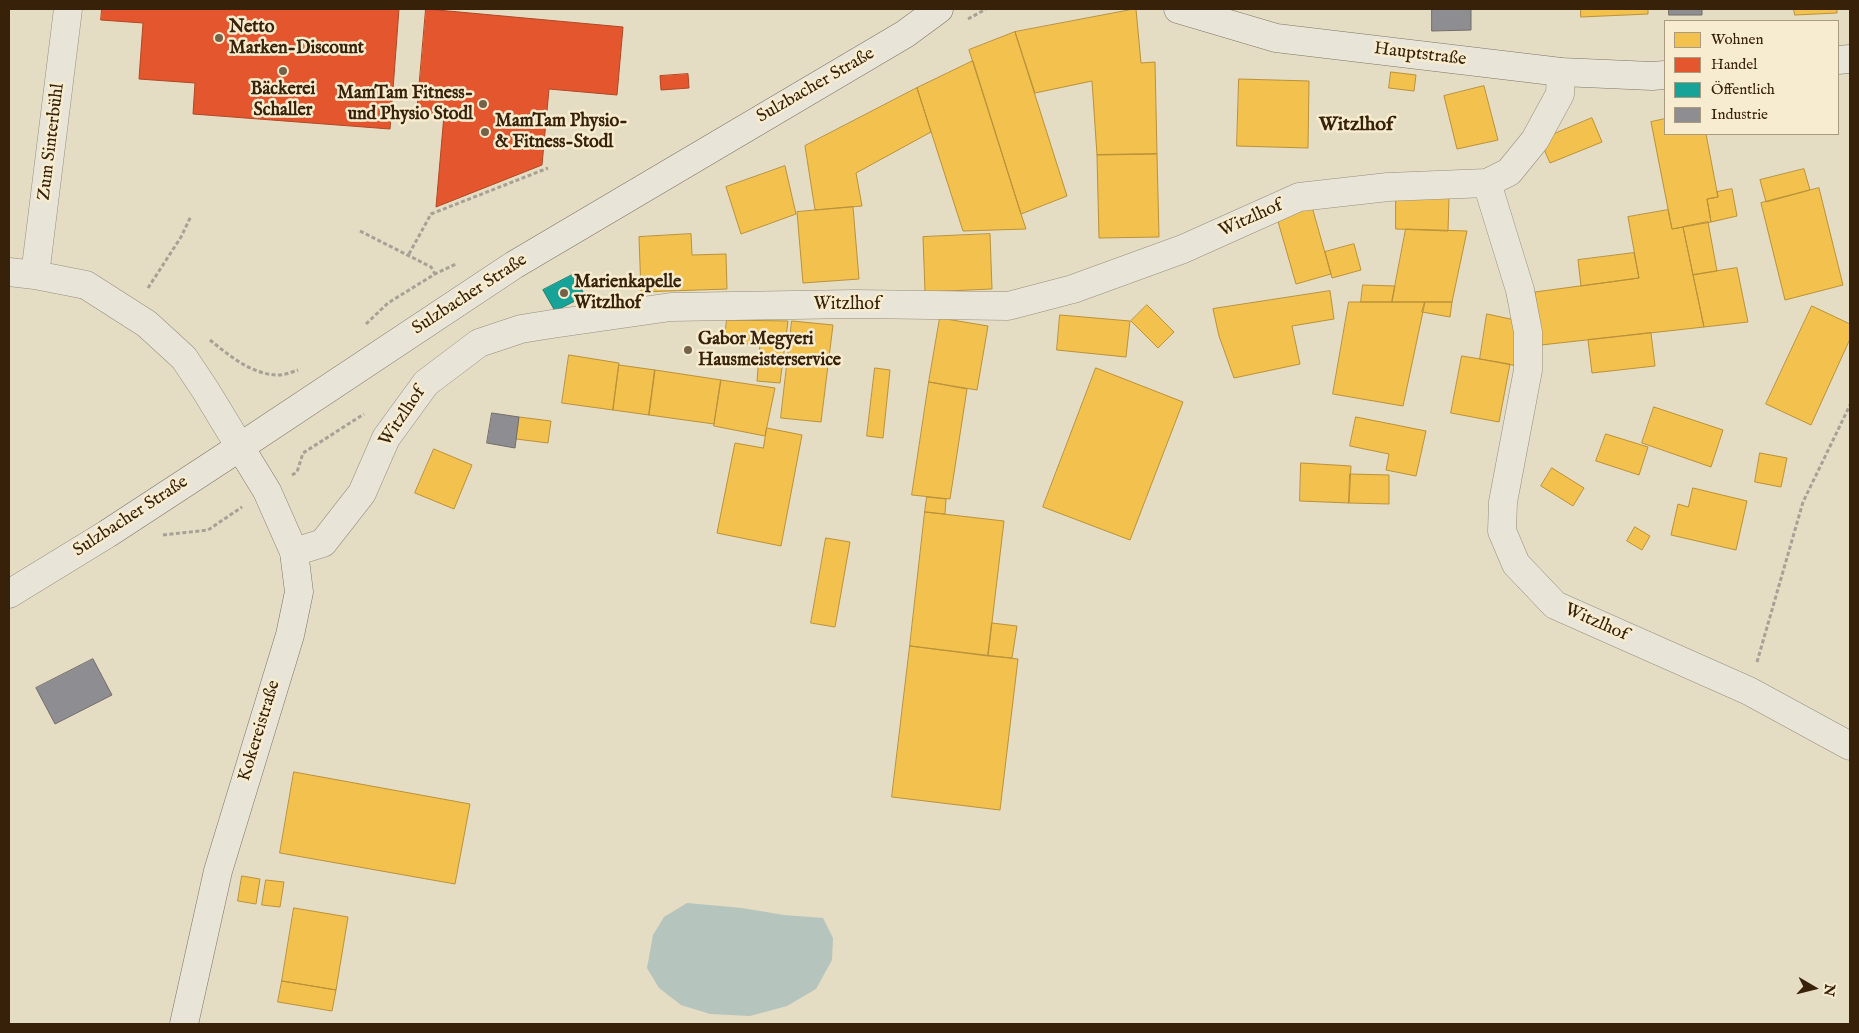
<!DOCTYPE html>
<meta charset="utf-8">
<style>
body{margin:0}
#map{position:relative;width:1859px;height:1033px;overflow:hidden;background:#e4dcc3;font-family:"IM FELL English",serif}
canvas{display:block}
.frame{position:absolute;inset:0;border:10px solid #372108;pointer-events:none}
.legend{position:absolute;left:1664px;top:20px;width:175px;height:115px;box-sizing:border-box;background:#f7eccf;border:1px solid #aa9b7f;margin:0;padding:6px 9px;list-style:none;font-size:15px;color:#372108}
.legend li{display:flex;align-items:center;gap:10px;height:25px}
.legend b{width:25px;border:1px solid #aa9b7f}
.north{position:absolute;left:1789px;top:963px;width:50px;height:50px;-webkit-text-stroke:4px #f7eccf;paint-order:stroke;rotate:98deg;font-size:14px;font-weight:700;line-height:20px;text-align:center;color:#372108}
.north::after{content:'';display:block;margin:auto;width:18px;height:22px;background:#372108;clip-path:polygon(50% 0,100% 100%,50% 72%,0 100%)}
</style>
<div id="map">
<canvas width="1859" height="1033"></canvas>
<div class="frame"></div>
<ul class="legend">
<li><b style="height:14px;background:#f2c14e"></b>Wohnen</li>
<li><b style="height:14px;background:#e4572e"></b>Handel</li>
<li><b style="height:14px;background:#17a398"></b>Öffentlich</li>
<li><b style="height:14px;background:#8d8d92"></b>Industrie</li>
</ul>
<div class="north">N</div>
</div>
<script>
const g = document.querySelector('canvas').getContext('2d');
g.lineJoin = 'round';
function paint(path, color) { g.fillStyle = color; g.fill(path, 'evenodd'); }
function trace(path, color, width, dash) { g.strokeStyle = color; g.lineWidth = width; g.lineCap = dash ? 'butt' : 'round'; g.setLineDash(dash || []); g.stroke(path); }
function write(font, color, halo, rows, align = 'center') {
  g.font = font + ' "IM FELL English",serif'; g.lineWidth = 5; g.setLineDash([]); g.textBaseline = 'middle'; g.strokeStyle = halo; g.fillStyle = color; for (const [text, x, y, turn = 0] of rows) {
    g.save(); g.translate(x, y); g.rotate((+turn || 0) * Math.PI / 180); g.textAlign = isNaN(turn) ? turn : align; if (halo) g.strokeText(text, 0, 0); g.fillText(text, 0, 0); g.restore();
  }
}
paint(new Path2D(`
 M687,903L742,908L784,915L823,918L833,938L832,960L816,989L787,1006L750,1016L710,1014L681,1005L659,988L647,968L653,935L664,917Z`), '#b5c4bd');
const homes = new Path2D(`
 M1136,9L1141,63L1155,62L1157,154L1097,155L1092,81L1035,93L1015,32Z
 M1581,9H1648V14L1581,17Z
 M1794,9H1837V13L1795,15Z
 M1015,32L1067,196L1021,214L969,50Z
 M973,61L1021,214L1026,229L963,231L917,88Z
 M1391,72L1416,75L1414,91L1389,88Z
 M1239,79L1309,81L1308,148L1237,146Z
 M1484,86L1498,140L1457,149L1444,96Z
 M917,88L931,132L856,173L862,206L815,210L805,146Z
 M1592,118L1602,142L1550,163L1540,140Z
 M1665,119V134H1706L1718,197L1707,199L1711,222L1672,229L1651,122Z
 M1157,154L1159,237L1099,238L1097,155Z
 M785,166L796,214L741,234L726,187Z
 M1804,169L1810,190L1766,202L1760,180Z
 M1819,188L1843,285L1785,300L1761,203Z
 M1732,189L1737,216L1711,222L1707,199L1718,197L1717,192Z
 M1396,197L1449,198L1448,231L1396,229Z
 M853,207L859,279L803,283L797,212Z
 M1312,207L1331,274L1296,284L1277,218Z
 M1668,210L1672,229L1683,227L1704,327L1541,345L1535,292L1639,278L1628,217Z
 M1708,222L1717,271L1693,275L1683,227Z
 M1406,229L1467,231L1452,302H1392Z
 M691,234L692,255L726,254L727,289L641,292L639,237Z
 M990,234L992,289L925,292L923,237Z
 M1354,244L1361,270L1332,278L1325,252Z
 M1634,253L1639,278L1581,286L1578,260Z
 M1737,268L1748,322L1704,327L1693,275Z
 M1363,285L1395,286L1392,302H1361Z
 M1330,291L1334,319L1292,326L1300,364L1234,378L1219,336L1213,309Z
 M1349,302H1425L1403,406L1333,394Z
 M1425,302H1452L1450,317L1422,312Z
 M1147,305L1174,332L1158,348L1131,321Z
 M1812,306L1850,324V339L1811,425L1766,404Z
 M1487,314L1515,320L1517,366L1480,359Z
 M1060,315L1130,321L1126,357L1057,350Z
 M940,318L988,326L977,390L929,382Z
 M727,320L788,321L780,383L757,381L760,344H724Z
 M792,321L833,325L821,422L781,418Z
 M1651,333L1655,366L1592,373L1588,340Z
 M569,355L619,363L613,410L562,403Z
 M1462,356L1510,364L1499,422L1451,413Z
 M619,365L655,370L649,415L613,410Z
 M875,368L890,370L883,438L867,436Z
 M1096,368L1183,402L1130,540L1043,507Z
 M655,370L721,380L714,424L649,415Z
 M721,380L775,388L765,436L714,426Z
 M929,382L967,389L950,499L912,495Z
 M1654,407L1723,430L1711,467L1642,443Z
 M519,417L551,421L548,443L516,439Z
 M1356,417L1426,431L1416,476L1386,470L1389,454L1350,446Z
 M767,428L802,435L781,546L717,533L735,443L763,448Z
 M1606,434L1648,447L1639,475L1596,461Z
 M434,449L472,465L454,509L415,493Z
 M1760,453L1787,458L1781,487L1755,482Z
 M1301,463L1351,466L1349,503L1300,501Z
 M1552,468L1584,488L1573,506L1541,486Z
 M1350,474L1389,475V504L1349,503Z
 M1693,488L1747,501L1736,550L1671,535L1678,504L1688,507Z
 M927,497L946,499L945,514L925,512Z
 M925,512L1004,521L988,656L910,646Z
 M1635,527L1650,536L1642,550L1627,541Z
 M826,538L850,542L835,627L811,623Z
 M992,623L1017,626L1012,658L988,656Z
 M910,646L1018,659L1000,810L892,797Z
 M294,772L470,804L455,884L280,853Z
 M242,876L260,879L256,904L238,901Z
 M266,880L284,882L280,907L262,905Z
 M294,908L348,917L336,990L282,981Z
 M282,981L336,990L332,1011L278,1002Z`);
paint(homes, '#f2c14e');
trace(homes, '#ba9139', 1);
const shops = new Path2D(`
 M102,9H399L390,129L193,114L195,83L139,79L143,23L101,20Z
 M426,9L623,27L617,95L549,89L542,165L436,207L444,115L417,113Z
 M688,74L689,88L661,90L660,76Z`);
paint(shops, '#e4572e');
trace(shops, '#b04723', 1);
const public = new Path2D(`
 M574,274L585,296L555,311L543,290Z`);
paint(public, '#17a398');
trace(public, '#217c6d', 1);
const industry = new Path2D(`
 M1432,9H1471V30L1432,31Z
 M1669,9H1702V15H1669Z
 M492,413L519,417L515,448L487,443Z
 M93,659L112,695L55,724L36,688Z`);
paint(industry, '#8d8d92');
trace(industry, '#736d69', 1);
const street = new Path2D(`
 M1487,183L1520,290L1528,332V370L1503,502L1502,531L1516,564L1555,605L1749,691L1850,746
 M9,272L35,275L86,285L147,324L184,358L206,391L240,447
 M35,275L68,9
 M294,552L323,543L362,493L386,438L426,383L479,343L521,329L552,324L671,307L855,304L1008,306L1073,289L1183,249L1299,197L1388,187L1487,183L1509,172L1535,140L1560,94L1561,72`);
const secondary = new Path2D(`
 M1178,9L1276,38L1561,72L1652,76L1665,75
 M1838,60L1850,59
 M9,594L107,534L240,447L514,265L905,34L939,9
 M184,1024L218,871L290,635L299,592L294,552L267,491L240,447`);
trace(street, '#958e7d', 29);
trace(secondary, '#7d7564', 29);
trace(new Path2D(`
 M968,19L986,9
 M360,231L431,267L435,274
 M409,254L431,214L548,168
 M148,288L181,237L191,216
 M366,324L388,303L435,274L456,264
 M210,340C230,356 252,375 279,375C285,375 292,372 298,370
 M292,475L297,472L303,453L364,414
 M163,535L208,530L242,507
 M1757,662L1803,502L1850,405`), '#a7a195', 3, [4, 2.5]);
trace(street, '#e9e4d8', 28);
trace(secondary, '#e9e4d8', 28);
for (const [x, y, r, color] of [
 [219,38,5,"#746249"],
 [283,71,5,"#746249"],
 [483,104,5,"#746249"],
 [485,132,5,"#746249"],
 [564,293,5,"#746249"],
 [688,350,5,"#746249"]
]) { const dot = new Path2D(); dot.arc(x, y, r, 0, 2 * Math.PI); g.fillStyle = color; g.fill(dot); trace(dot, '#f7eccf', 2); }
write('bold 18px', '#372108', '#f7eccf', [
 ["Netto",229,28],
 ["Marken-Discount",229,49],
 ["Bäckerei",283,90,"center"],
 ["Schaller",283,111,"center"],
 ["MamTam Fitness-",473,94,"right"],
 ["und Physio Stodl",473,115,"right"],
 ["MamTam Physio-",495,122],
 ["& Fitness-Stodl",495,143],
 ["Marienkapelle",574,283],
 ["Witzlhof",574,304],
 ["Gabor Megyeri",698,340],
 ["Hausmeisterservice",698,361]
], 'left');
write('18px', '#372108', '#f7eccf', [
 ["Hauptstraße",1420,55,7],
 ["Sulzbacher Straße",816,86,-30],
 ["Zum Sinterbühl",52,142,-83],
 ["Witzlhof",1251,219,-24],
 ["Sulzbacher Straße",470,295,-33],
 ["Witzlhof",847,305],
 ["Witzlhof",403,417,-56],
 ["Sulzbacher Straße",131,517,-33],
 ["Witzlhof",1596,623,24],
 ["Kokereistraße",260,731,-73]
]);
write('bold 20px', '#372108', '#f7eccf', [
 ["Witzlhof",1356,126]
]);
</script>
